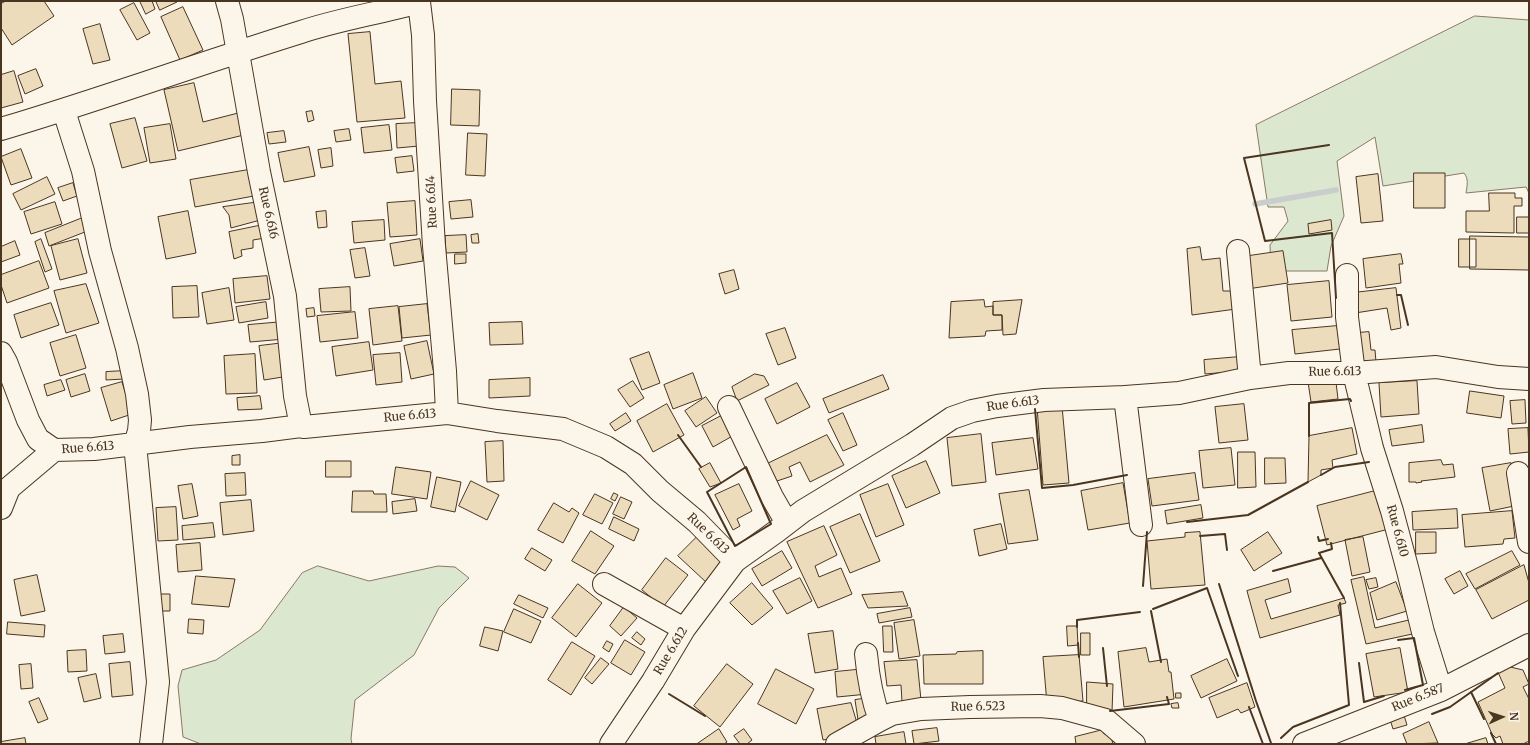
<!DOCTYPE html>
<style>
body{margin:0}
#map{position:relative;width:1530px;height:745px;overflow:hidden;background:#fbf6e9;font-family:Merriweather,serif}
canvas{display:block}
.frame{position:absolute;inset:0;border:2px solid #4a3520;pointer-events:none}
.north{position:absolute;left:1482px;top:697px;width:40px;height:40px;-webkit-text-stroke:3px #fbf6e9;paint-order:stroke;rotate:87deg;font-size:11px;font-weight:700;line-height:16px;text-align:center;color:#4a3520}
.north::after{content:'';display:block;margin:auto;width:14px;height:18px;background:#4a3520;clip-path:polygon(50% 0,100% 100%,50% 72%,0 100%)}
</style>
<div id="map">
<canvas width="1530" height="745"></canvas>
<div class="frame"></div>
<div class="north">N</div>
</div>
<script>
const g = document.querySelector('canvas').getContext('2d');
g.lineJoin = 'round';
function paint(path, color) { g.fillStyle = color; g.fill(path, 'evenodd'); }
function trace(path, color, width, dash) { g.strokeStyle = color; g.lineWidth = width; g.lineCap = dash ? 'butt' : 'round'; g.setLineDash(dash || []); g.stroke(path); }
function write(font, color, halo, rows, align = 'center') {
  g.font = font + ' Merriweather,serif'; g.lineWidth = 3; g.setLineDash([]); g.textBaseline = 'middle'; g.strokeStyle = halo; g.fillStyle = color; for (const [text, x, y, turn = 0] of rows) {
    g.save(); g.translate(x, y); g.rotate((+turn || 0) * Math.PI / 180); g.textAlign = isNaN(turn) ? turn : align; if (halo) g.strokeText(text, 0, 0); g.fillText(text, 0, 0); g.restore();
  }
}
const green = new Path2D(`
 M1475,16L1529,20V193L1526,187L1466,193C1467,186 1469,179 1464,173L1383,186L1375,137L1337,161L1344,216L1331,246L1327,271H1271L1270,245L1288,221L1284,207H1268L1256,125Z
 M318,566L369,581L438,566L455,567L469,578L439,608L414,655L355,700L351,739L352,744H201L183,737L178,686L182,670L216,660L260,630L302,573Z`);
paint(green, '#dce7d0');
trace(green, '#887966', 1);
trace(new Path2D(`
 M1255,204L1336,190`), '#c9cecd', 5.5);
const building = new Path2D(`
 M6,1H44L54,16L12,45L1,28V4Z
 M140,1H152L155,9L146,14Z
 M156,1H177V2L160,10Z
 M134,3L150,33L137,40L120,10Z
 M183,7L203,50L180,60L161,17Z
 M100,24L110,60L93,64L83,29Z
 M370,32L375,84L401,81L405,118L357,122L348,34Z
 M36,69L43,86L25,94L18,76Z
 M14,71L23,102L1,108V75Z
 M194,83L203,122L242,112L248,134L178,151L164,90Z
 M452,89L480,90L479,126L451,125Z
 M312,111L314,120L308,122L306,112Z
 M135,118L147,161L122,168L110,124Z
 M417,123L419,146L397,148L396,124Z
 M170,124L176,159L150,163L144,128Z
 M389,125L392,150L364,153L361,128Z
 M349,129L351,140L336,142L334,131Z
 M284,131L286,142L269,144L267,133Z
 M468,133L487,134L485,176L466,175Z
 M309,147L315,176L284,182L278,153Z
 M331,148L333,166L321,168L318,150Z
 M21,149L32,178L11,185L1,157Z
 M412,156L414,171L397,173L395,158Z
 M254,169L259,195L195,207L190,180Z
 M1414,173H1445V208H1414Z
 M1378,174L1383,221L1361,223L1356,177Z
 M47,177L55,194L21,210L13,194Z
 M73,183L77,196L63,201L58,188Z
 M1489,193H1515V198H1522V206H1514V233L1466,232V211H1489Z
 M471,200L473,217L451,219L449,202Z
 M415,201L417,235L390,237L387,203Z
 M55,202L62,224L31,234L24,212Z
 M260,202L264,219L231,228L229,215L223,207Z
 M188,211L196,253L166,259L158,217Z
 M326,211L327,227L318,228L316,212Z
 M85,217L90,230L49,246L45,233Z
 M1517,217H1529V233H1517Z
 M384,220L385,240L354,243L352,222Z
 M1331,220L1332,230L1309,234L1308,224Z
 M263,225L265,238L253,240V248L241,250L242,256L234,259L229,232Z
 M478,234L479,243H472L471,235Z
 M466,235L467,252L446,253L445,236Z
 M1470,236L1529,237V270L1470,269Z
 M41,239L52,269L45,272L35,242Z
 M78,239L87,273L60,280L51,246Z
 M420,239L423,261L394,266L390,244Z
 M1459,239H1476V267H1459Z
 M15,241L20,255L1,262V247Z
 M1200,247L1202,260L1220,258L1223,291H1233L1236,309L1192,315L1187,249Z
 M365,248L370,276L355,278L350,250Z
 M1283,251L1288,283L1247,289L1242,257Z
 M455,254H466V263L455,264Z
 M1401,254L1403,264H1399L1401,283L1366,288L1363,259Z
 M39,261L49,288L7,303L1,285V275Z
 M734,270L739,289L725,294L719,274Z
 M267,276L270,299L235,303L233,279Z
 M1329,281L1332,317L1291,321L1287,285Z
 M86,284L99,323L66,333L54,291Z
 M197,286L199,317L173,318L172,287Z
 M350,287L351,311L321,312L319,289Z
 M229,288L234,320L207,324L202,293Z
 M1396,288L1401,328L1391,330L1387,308L1355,313L1353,293Z
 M984,300L985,307L993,306V315H1002V330L986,331L985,336L949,338L951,302Z
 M1022,300L1016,334L1003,335L1002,315H993V302Z
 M266,302L268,318L239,323L236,307Z
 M51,303L59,325L21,338L14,315Z
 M427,304L431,335L402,338L399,307Z
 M398,306L402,341L373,345L369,309Z
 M314,308L315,316L307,317L306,309Z
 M355,312L358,338L320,342L317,316Z
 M283,322L285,339L250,342L248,325Z
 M522,322L523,344L490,345L489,323Z
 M1337,326L1340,349L1295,354L1292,330Z
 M785,328L796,358L778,365L766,334Z
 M1369,332L1371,350H1375L1376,362L1360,363L1357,333Z
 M76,335L86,368L60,376L50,343Z
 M427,341L434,374L411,379L404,346Z
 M369,342L373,370L336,376L332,347Z
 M284,343L289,376L264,380L259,346Z
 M649,352L660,383L642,390L630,359Z
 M400,353L402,382L376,385L373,355Z
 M255,354L257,393L226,394L224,356Z
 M1239,357L1240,371L1205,374L1204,360Z
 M124,371V379L106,380V372Z
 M693,373L702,398L673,409L664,385Z
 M85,374L90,391L71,397L66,380Z
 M755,374L764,376L769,385L737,401L732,387Z
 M1335,374L1338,399L1311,402L1307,375Z
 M883,375L889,389L829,413L823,399Z
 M530,378V396L489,398V380Z
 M61,380L65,390L47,396L44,385Z
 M633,381L644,398L630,407L618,390Z
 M1417,381L1419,414L1381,417L1379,383Z
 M122,382L132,414L111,421L101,388Z
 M797,383L810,407L777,424L765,399Z
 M1470,391L1504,396L1501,418L1467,413Z
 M260,396L262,409L238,410L237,398Z
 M706,397L717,413L696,427L685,411Z
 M1525,400L1526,423L1512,424L1510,401Z
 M667,404L684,435L653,452L637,421Z
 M1244,404L1248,440L1219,443L1215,407Z
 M1062,406L1069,483L1043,485L1037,407Z
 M626,413L631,421L615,431L610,424Z
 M843,413L857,445L843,451L828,420Z
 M725,414L736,434L713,447L702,426Z
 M1422,425L1424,442L1392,446L1389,430Z
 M1352,428L1357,454L1332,460L1333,468L1321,470V475L1308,482L1309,436Z
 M1528,428L1529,452L1510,454L1508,429Z
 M981,434L986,482L952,486L947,438Z
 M827,435L844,465L810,482L800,462L789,467L792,476L771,483L763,466Z
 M1033,438L1038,469L996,475L992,443Z
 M503,441L504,481L487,482L485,442Z
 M1231,448L1235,485L1203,488L1199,451Z
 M1238,452H1255L1256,487L1238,488Z
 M240,455V465H232V456Z
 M1265,458H1285L1286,483L1265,484Z
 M1441,460L1443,465L1453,464L1455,477L1421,481L1422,482L1416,483V482H1409V463Z
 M326,461H351V477H326Z
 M926,461L940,493L906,508L892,476Z
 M710,463L721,483L710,487L699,469Z
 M1511,463L1519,505L1490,511L1482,468Z
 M396,467L431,472L427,499L392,494Z
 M245,473L246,495L226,496L225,474Z
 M1195,473L1199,500L1152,506L1148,479Z
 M437,477L461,482L455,512L431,507Z
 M471,481L499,495L487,520L459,506Z
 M1123,483L1130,523L1088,530L1081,491Z
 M192,484L198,516L183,519L178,486Z
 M739,484L752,511L737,519L740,526L733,530L715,495Z
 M888,484L904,525L876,537L860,495Z
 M1029,490L1038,540L1008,544L999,494Z
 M1379,490L1389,529L1327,545L1317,506Z
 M353,491H373L374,494H386L387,512H352Z
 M614,493L618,495L615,501L611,499Z
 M595,494L613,503L602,524L583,515Z
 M621,497L632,502L624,519L613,514Z
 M415,499L417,511L393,514L392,502Z
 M251,500L254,531L223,535L220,503Z
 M554,503L569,512L572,508L579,513L563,543L538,530Z
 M1201,505L1203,518L1167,524L1165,511Z
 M176,507L178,540L158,541L156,508Z
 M1457,509L1458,528L1413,530L1412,512Z
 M1512,511L1515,538L1504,539L1503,544L1465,547L1462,515Z
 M860,514L880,561L850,573L830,527Z
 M614,517L639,529L634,541L609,529Z
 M213,523L215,537L183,540L182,526Z
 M1001,524L1007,549L979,556L974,530Z
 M824,526L837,555L815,566L819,577L841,568L852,594L818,608L787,542Z
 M591,531L614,546L595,574L572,561Z
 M1200,532L1205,585L1151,589L1147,541L1185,537V533Z
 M1268,532L1282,553L1254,571L1241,550Z
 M1416,532H1436V553L1416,554Z
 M699,535L729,560L707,583L678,556Z
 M1363,537L1370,572L1352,576L1345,540Z
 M200,543L202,570L178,572L176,545Z
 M532,548L552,560L545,571L525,559Z
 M782,551L792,568L762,586L752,569Z
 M1512,551L1520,565L1475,589L1466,574Z
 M666,558L688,575L663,607L642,590Z
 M1524,565L1529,583V600L1492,619L1476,590Z
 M1460,571L1468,586L1454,594L1445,579Z
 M37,575L45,611L21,616L14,580Z
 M196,576L235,579L229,607L192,604Z
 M1364,577L1375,628L1413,619L1417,633L1366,644L1351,580Z
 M800,578L812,601L787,614L773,591Z
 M1376,578L1378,587L1369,589L1366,580Z
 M1288,579L1291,592L1265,600L1271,619L1344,598L1346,603L1338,605L1340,615L1260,638L1247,591Z
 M1396,582L1407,611L1377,620L1370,593Z
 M752,583L773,608L752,625L730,603Z
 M578,584L602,603L576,637L552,618Z
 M903,592L908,606L868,608L862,595Z
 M153,594H170V611H153Z
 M519,595L548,608L543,618L514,604Z
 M624,607L637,618L621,636L610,626Z
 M910,608L912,617L879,623L877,614Z
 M514,609L541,621L531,643L504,632Z
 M189,619L204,620L203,634L188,633Z
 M914,620L920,656L899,659L894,623Z
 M8,622L45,625L44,637L7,634Z
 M883,626H892L893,652H884Z
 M1067,626H1077L1078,645L1068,646Z
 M485,627L503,631L498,651L480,646Z
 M833,631L838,669L815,673L808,634Z
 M637,632L645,639L641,645L632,638Z
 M1081,633H1090V655H1081Z
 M123,634L125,652L105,654L103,636Z
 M625,640L645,652L631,675L611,663Z
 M607,641L613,644L609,652L603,648Z
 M572,642L595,656L571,695L548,680Z
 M1146,648L1149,662L1167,659L1169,672H1171L1174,699L1124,707L1118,652Z
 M1400,648L1408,692L1374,697L1366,654Z
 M86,650L87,671L68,672L67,651Z
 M983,651V684H924L923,655L956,654L957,652Z
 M1079,655L1083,701L1047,704L1043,657Z
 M601,658L609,664L592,684L585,678Z
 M1227,659L1237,681L1201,698L1191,676Z
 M917,660L921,700L902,702L901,685L887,686L884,662Z
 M130,662L133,695L112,697L109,664Z
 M31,664L33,688L21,689L19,665Z
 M727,664L753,684L720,727L694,706Z
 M1506,666L1523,670L1529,684L1523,687L1529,699V741L1523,744H1503L1500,736L1496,738L1492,734L1478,702L1505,688L1497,670Z
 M776,669L814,689L796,724L758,704Z
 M865,669L868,694L837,697L835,672Z
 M96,674L101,698L84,702L78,678Z
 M1087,682L1113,684L1112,712L1087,710Z
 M1247,683L1255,707L1241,713L1238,709L1217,718L1209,698Z
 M1176,693H1181V698H1176Z
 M881,696L859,726L855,700Z
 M39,698L48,719L38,723L29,702Z
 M851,703L860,733L823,740L817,709Z
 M1178,703L1179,708H1172L1171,704Z
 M1403,712L1407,725L1393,729L1389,716Z
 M1429,722L1438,743L1407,744L1403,734Z
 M937,728L939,741L914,744L912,731Z
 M719,729L727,742L724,744H697Z
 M744,729L752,740L747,744H740L734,736Z
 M1103,730L1104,734L1110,733L1113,744H1076L1075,737Z
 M904,732L906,744H876L875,737Z
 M25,738L26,744H1V742Z
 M1486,738L1488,744H1465Z`);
paint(building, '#ecdcbc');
trace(building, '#4a3520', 1);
const minor = new Path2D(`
 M227,1L232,19L259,172L285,296L295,396L301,426
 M64,111L83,171L100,251L127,348L137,394L140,420L139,431L135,444L158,682L151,744
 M1,129C102,99 201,63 301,32C340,19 380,13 419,2L423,35L425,101L434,246L445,371L447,413
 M1238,251L1250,378
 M1347,275V317L1354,373L1372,448L1392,511L1408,571L1423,632L1441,690
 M1,353L6,362L28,420L38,439L54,450L94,449L190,437L262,431L301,426L304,427L447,413L497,421L563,429L606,447L633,464L660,491L697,522L735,561L777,531L803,511L912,445L952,418L972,411L997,406L1044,400L1125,397L1179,393L1250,378L1289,373H1354L1436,367L1498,377L1529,379
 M1125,397L1141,525
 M729,407L772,497L787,523
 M1518,473L1529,542
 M1,508L9,488L54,450
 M604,584L684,629
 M866,654C868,676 872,699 880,720L892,714L921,709L970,707L1040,706L1062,708L1106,720L1134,744
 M611,744L653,681L684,629L735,561
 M837,744L880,720
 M1304,744L1441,690L1529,645`);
trace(minor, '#4a3520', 24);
trace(minor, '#fbf6e9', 22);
trace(new Path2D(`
 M1329,145L1244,158L1265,241L1332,233L1336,298
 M1397,295H1401L1408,325
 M1035,409L1042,488L1073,485L1127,475
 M678,435L701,467
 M1309,436V403L1350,399L1351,401
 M746,467L771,524L735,546L707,492Z
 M1321,475L1335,467L1369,462
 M1187,522L1248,515L1308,482
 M1200,536L1225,534L1227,550
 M1318,537L1319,541L1328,539
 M1331,543L1332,549L1319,553L1344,598
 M1273,571L1321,558
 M1219,584L1256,701L1271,743
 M1143,586L1147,532
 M1153,609L1207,588L1238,676
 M1151,611L1161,662
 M1077,627V620L1140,612
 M1398,640L1414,638L1423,685L1405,690
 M1078,643L1079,657
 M1103,648L1107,686
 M1359,663L1364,702L1384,696
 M1471,692L1484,719
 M669,694L705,716
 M1249,707L1263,744
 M1110,711L1169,704L1167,697
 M1432,714L1450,707L1498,673
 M1491,733L1496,744
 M1281,738L1293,727L1349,705L1340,603`), '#4a3520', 2);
write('12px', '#4a3520', '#fbf6e9', [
 ["Rue 6.614",432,202,-93],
 ["Rue 6.616",268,213,77],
 ["Rue 6.613",1335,372,-1],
 ["Rue 6.613",1013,404,-8],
 ["Rue 6.613",410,416,-5],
 ["Rue 6.613",88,448,-4],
 ["Rue 6.610",1397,531,75],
 ["Rue 6.613",708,534,44],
 ["Rue 6.612",671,651,-59],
 ["Rue 6.587",1418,698,-22],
 ["Rue 6.523",978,707,-1]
]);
</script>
